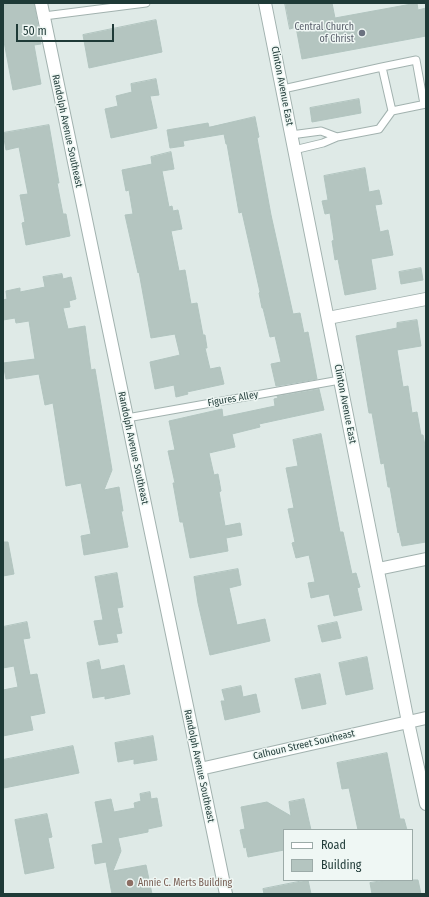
<!DOCTYPE html>
<style>
body{margin:0}
#map{position:relative;width:429px;height:897px;overflow:hidden;background:#dfeae7;font-family:"Fira Sans Condensed",sans-serif}
canvas{display:block}
.frame{position:absolute;inset:0;border:4px solid #1f3a37;pointer-events:none}
.legend{position:absolute;left:283px;top:829px;width:130px;height:52px;box-sizing:border-box;background:#eff7f4;border:1px solid #9caba8;margin:0;padding:5px 7px;list-style:none;font-size:12px;color:#1f3a37}
.legend li{display:flex;align-items:center;gap:8px;height:20px}
.legend b{width:20px;border:1px solid #9caba8}
.scale{position:absolute;left:16px;top:24px;width:98px;height:18px;box-sizing:border-box;border:2px solid #1f3a37;border-top:0;padding-left:5px;font-size:12px;line-height:14px;white-space:nowrap;color:#1f3a37;-webkit-text-stroke:3px #eff7f4;paint-order:stroke}
</style>
<div id="map">
<canvas width="429" height="897"></canvas>
<div class="frame"></div>
<ul class="legend">
<li><b style="height:5px;background:#fff"></b>Road</li>
<li><b style="height:11px;background:#b4c5c0"></b>Building</li>
</ul>
<div class="scale">50 m</div>
</div>
<script>
const g = document.querySelector('canvas').getContext('2d');
g.lineJoin = 'round';
function paint(path, color) { g.fillStyle = color; g.fill(path, 'evenodd'); }
function trace(path, color, width, dash) { g.strokeStyle = color; g.lineWidth = width; g.lineCap = dash ? 'butt' : 'round'; g.setLineDash(dash || []); g.stroke(path); }
function write(font, color, halo, rows, align = 'center') {
  g.font = font + ' "Fira Sans Condensed",sans-serif'; g.lineWidth = 3; g.setLineDash([]); g.textBaseline = 'middle'; g.strokeStyle = halo; g.fillStyle = color; for (const [text, x, y, turn = 0] of rows) {
    g.save(); g.translate(x, y); g.rotate((+turn || 0) * Math.PI / 180); g.textAlign = isNaN(turn) ? turn : align; if (halo) g.strokeText(text, 0, 0); g.fillText(text, 0, 0); g.restore();
  }
}
const building = new Path2D(`
 M3,3H34L41,44L34,45L41,84L13,90L3,36Z
 M285,3H332L335,18L417,3L418,10L426,8V36L302,59L296,27L290,29Z
 M156,20L162,52L89,68L83,35Z
 M156,79L159,95L150,96L157,128L111,138L105,109L118,106L116,96L132,92L131,84Z
 M359,99L361,113L312,122L310,108Z
 M255,117L259,137L257,138L271,215L293,314L300,313L304,333L308,332L317,379L276,386L271,364L281,362L275,336L270,337L263,308H262L259,293L260,292L242,212L239,213L227,144H226L224,134L183,141L184,146L170,148L167,130L208,123L209,127Z
 M49,125L59,183H57L63,214H66L70,236L26,245L22,223L25,222L20,195L28,194L19,147L6,150L3,133Z
 M171,152L174,169L162,171L169,207L172,206L173,211L178,210L182,229L171,231L179,271L185,270L191,304L197,303L203,335H205L207,348H205L210,369L220,367L224,384L187,392L188,394L176,397L174,385L155,389L150,362L180,355L175,334L151,338L139,272L138,273L125,215L133,214L129,190L126,191L122,170L152,164L151,157Z
 M365,168L369,192L379,190L382,204L375,205L380,232L388,230L393,255L371,259L376,289L345,295L338,259L335,260L332,241L334,240L330,213L325,214L322,201L328,200L324,176Z
 M421,268L423,280L401,284L399,272Z
 M62,274L63,279L71,277L76,299L69,301L70,307L63,308L68,329L85,326L91,370L95,369L112,470L104,490L119,487L123,511H121L128,547L84,555L81,536L91,534L81,483L66,486L53,403L45,405L39,374L6,379L3,363L35,359L29,321L16,323L15,318L3,320V300L7,299L6,291L20,288V292L45,287L43,277Z
 M417,320L421,346L397,350L403,387L408,386L412,413L417,412L421,435H423L426,451V542L402,546L399,532L398,533L390,487H388L384,463L381,464L372,413H369L356,336L397,328V323Z
 M319,389L324,410L259,424L260,427L232,434L235,447L209,453L214,475L218,474L221,491L219,492L225,526L240,523L242,535L226,538L228,551L190,558L183,522H180L173,483H175L168,451L175,450L169,421L222,409L223,417L275,406L274,399L278,398L277,396Z
 M321,434L340,532H343L352,574L356,573L360,587L357,588L362,610L334,616L329,594L311,598L308,583L315,582L309,555L296,558L292,543L295,542L288,509L294,508L286,468L298,466L293,440Z
 M3,542H8L14,574L3,576Z
 M238,569L241,585L229,588L237,625L265,619L270,641L210,655L198,603L194,577Z
 M117,573L123,607L117,608L122,633L116,634L118,642L99,645L94,621L103,620L95,577Z
 M27,622L30,638L23,639L30,675L37,674L45,713L30,716L33,730L3,736V690L18,687L14,666L3,668V627Z
 M337,622L341,638L322,642L318,626Z
 M367,657L373,689L346,695L339,663Z
 M99,660L101,670L124,665L130,694L105,699V696L93,698L87,663Z
 M320,674L326,704L302,709L295,679Z
 M241,686L243,697L256,694L260,712L225,720L221,701H225L222,690Z
 M153,736L157,760L134,764V759L118,762L115,743Z
 M73,746L79,773L4,788L3,760Z
 M387,753L400,819H404L407,830H358L349,788L342,789L337,763Z
 M150,792L151,799L157,798L162,826L148,829V832L118,838L121,851L113,871L146,865L152,894H112L106,862L95,864L92,845L103,843L95,802L111,799L114,812L135,808L134,803L141,801L140,794Z
 M304,799L311,830H284V850L248,857L246,847L244,848L240,830L245,829L241,807L267,802L291,816L289,802Z
 M47,814L52,837L48,838L54,868L25,874L15,820Z
 M308,880L311,894H264L263,889Z
 M386,880H418L421,894H372L370,883Z`);
paint(building, '#b4c5c0');
trace(building, '#b1c4bf', 1);
const service = new Path2D(`
 M44,16L146,3
 M382,67L416,60L424,104
 M283,89L382,67L392,111L426,104
 M291,135L321,131L337,137
 M294,150L323,143L337,137L379,129L392,111
 M127,418L340,380`);
const minor = new Path2D(`
 M41,3L226,894
 M328,318L426,299
 M378,569L426,559
 M200,769L426,718`);
const tertiary = new Path2D(`
 M265,3L408,722L426,804`);
trace(service, '#a2b2af', 9);
trace(minor, '#a2b2af', 14);
trace(tertiary, '#a2b2af', 14);
trace(service, '#fff', 7);
trace(minor, '#fff', 12);
trace(tertiary, '#fff', 12);
for (const [x, y, r, color] of [
 [362,33,4,"#6b7280"],
 [130,883,4,"#8d6e63"]
]) { const dot = new Path2D(); dot.arc(x, y, r, 0, 2 * Math.PI); g.fillStyle = color; g.fill(dot); trace(dot, '#eff7f4', 1.5); }
write('10px', '#5b616d', '#eff7f4', [
 ["Central Church",354,27],
 ["of Christ",354,39]
], 'right');
write('10px', '#1f3a37', '#eff7f4', [
 ["Clinton Avenue East",282,86,79],
 ["Randolph Avenue Southeast",67,131,78],
 ["Figures Alley",233,399,-10],
 ["Clinton Avenue East",345,404,79],
 ["Randolph Avenue Southeast",133,448,78],
 ["Calhoun Street Southeast",304,745,-13],
 ["Randolph Avenue Southeast",199,766,78]
]);
write('10px', '#785e54', '#eff7f4', [
 ["Annie C. Merts Building",138,883]
], 'left');
</script>
